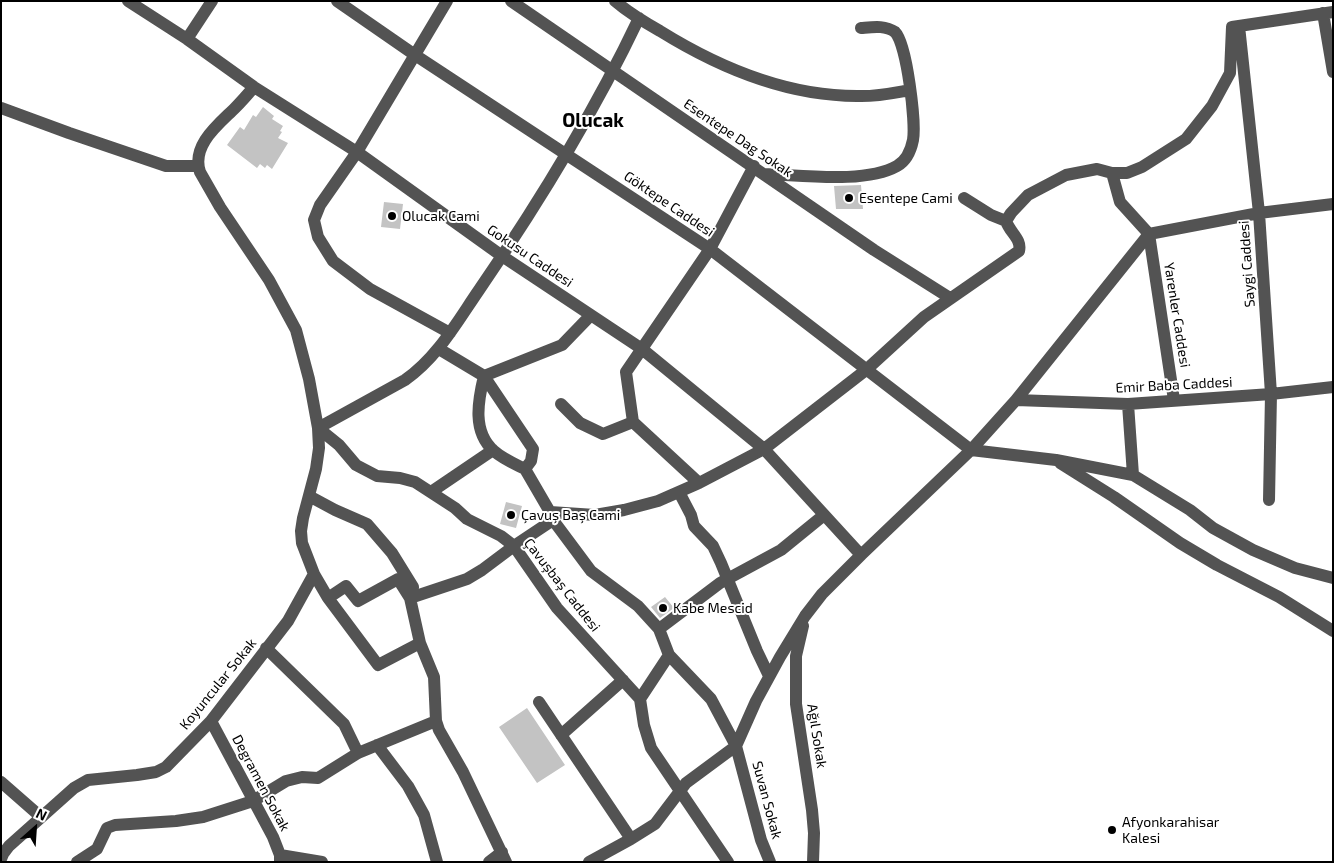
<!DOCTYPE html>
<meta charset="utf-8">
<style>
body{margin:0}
#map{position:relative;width:1334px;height:863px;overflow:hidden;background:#fff;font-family:"Exo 2",sans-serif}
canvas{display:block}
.frame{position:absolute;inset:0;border:2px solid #000;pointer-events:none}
.north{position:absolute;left:10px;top:803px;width:50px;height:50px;-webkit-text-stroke:4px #fff;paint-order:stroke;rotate:26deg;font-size:14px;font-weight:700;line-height:20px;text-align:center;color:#000}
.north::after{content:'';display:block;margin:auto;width:18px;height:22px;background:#000;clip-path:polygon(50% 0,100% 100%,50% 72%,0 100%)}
</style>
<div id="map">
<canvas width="1334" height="863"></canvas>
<div class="frame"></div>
<div class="north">N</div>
</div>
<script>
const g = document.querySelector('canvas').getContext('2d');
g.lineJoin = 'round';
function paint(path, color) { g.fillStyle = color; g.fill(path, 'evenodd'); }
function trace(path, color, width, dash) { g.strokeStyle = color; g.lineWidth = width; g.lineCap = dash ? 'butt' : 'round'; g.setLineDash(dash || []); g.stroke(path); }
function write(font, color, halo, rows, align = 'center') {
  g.font = font + ' "Exo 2",sans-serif'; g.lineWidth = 4; g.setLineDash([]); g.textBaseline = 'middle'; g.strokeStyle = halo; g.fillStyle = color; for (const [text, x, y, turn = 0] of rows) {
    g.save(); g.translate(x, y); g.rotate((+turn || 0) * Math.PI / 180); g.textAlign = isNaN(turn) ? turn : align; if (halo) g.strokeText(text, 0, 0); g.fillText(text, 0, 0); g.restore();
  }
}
paint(new Path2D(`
 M263,107L274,116L272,119L283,126L280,131L282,132L278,138L288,143L272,169L267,165L265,168L260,164L257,168L227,145L240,127L244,130L253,115L256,117Z
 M861,185L863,209H836L834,186Z
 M384,202L403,204L400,229L381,227Z
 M506,502L522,506L516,528L500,524Z
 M665,597L674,608L660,618L651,607Z
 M527,708L565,765L537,783L499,727Z`), '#c3c3c3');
trace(new Path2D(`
 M128,1L187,39L254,87L357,152L502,256L642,349L764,449L861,555
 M337,1L415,55L710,249L971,450L1056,460L1133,475L1190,510L1213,528L1253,550L1295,568L1333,578
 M447,1L357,152L320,205L314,220L318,237L333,261L370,289L450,333
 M511,1L874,250L950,298
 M615,1C629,13 644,22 660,31C718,67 787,96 857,96C875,97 893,93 910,90
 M1323,13L1333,72
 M639,18C594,113 538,204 479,290C457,322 437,358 405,380L318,428L339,445L356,465L377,476L400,478L415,482L455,508L467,519L501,536L514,546L557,608L640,699L644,725L651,748L728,862
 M1239,26L1259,213L1271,394L1269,500
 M187,39L212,1
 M254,87C248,94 242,101 235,108C219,124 191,145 200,172L220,207L269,280L296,330L309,379L318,428L319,448L316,469L303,518L301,531L302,543L314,574L328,598L378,665L420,643
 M1,108L69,133L166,166H198
 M1112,173L1120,202L1149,234L1174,400
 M764,174C801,175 865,184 897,166C906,161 911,150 913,140C916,123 907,44 895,32C885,25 873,27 861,28
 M964,198L991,215L1006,221
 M439,349L484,376L533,449L531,461L525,469L550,512L553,520L591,571L638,606L659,629L669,655L711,699L736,746L761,840L770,862
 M1016,400L1128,404L1271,394L1333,387
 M561,404L580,423L603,434L633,422
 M1128,404L1133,475
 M1060,463L1114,497L1180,543L1217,565L1279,597L1333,631
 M525,469C515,464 503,459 494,451C472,432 478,401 484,376L562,345L591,315
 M699,483L633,422L626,372L710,249L754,166
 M431,492L493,450
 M679,492L691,515L694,526L713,546L721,563L757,651L769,676
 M309,496L335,510L367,524L392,553L413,587
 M550,512L595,515L624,510L658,501L699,483L764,449L866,370L924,317L1019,251C1022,239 1010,233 1006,221L1011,213L1028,195L1066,175L1097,169L1112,173H1127L1142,167L1186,139L1212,106L1230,73L1232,27L1333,12
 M328,598L346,586L358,601L398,579L410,598L467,579L482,570L514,546L553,520
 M410,598L420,643L434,677L436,721L439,730L463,772L506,862
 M803,626L796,656V704L812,810L814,833L813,862
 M659,629L720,583L781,550L824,515
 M266,648L344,724L358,753
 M640,699L669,655
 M539,702L631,839
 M211,721L273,837L280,855V862
 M561,735L623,680
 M377,745L408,786L424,815L437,862
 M1,782L41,817
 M280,855L322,862
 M1,859L3,854L9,846L74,788L88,780L137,775L156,772L166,767L211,721L288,621L314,574
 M77,862L97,849L107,828L115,825L176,821L203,817L253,801L286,781L302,777L318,778L358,753L436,721
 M489,862L502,852
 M589,862L631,839L655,824L686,783L736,746L756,701L780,657L805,616L822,594L861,555L971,450L1016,400L1149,234L1259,213L1333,204`), '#535353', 12);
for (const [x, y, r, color] of [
 [849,198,5,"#000"],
 [392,216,5,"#000"],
 [511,515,5,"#000"],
 [663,608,5,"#000"],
 [1112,830,5,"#000"]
]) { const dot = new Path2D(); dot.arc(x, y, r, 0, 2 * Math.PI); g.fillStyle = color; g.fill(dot); trace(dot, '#fff', 2); }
write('14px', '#000', '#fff', [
 ["Esentepe Dag Sokak",738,138,34],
 ["Göktepe Caddesi",669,204,34],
 ["Gokusu Caddesi",530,256,34],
 ["Saygi Caddesi",1247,264,-94],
 ["Yarenler Caddesi",1177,315,81],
 ["Emir Baba Caddesi",1174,385,-3],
 ["Çavuşbaş Caddesi",562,585,52],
 ["Koyuncular Sokak",218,684,-51],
 ["Ağıl Sokak",817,736,81],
 ["Degramen Sokak",261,783,62],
 ["Suvan Sokak",767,800,75]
]);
write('14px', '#000', '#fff', [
 ["Esentepe Cami",859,198],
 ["Olucak Cami",402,216],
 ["Çavuş Baş Cami",521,515],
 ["Kabe Mescid",673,608],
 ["Afyonkarahisar",1122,822],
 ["Kalesi",1122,838]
], 'left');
write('bold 19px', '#000', '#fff', [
 ["Olucak",593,121]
]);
</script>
